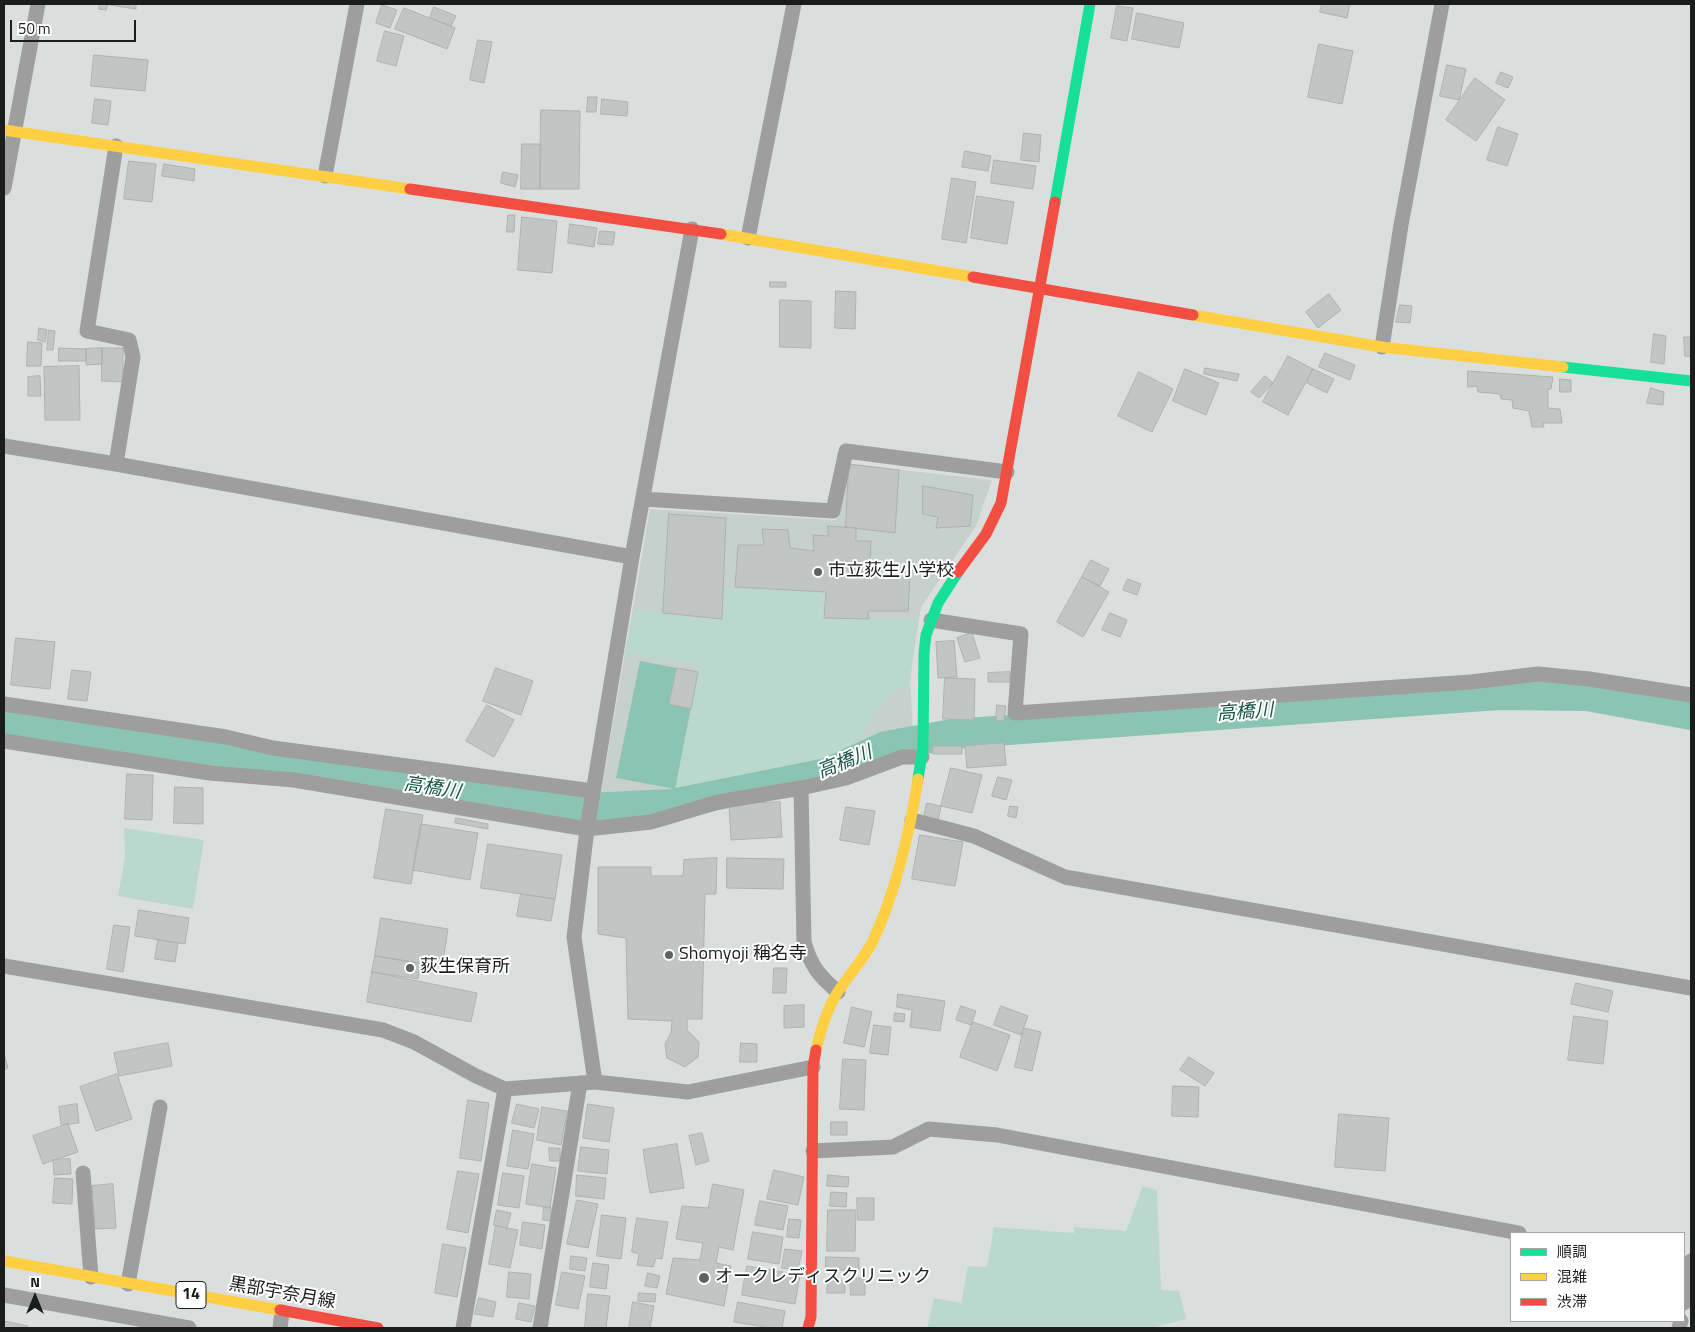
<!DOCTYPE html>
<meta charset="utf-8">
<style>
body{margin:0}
#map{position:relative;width:1695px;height:1332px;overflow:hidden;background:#dadfdd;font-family:"Titillium Web","Noto Sans JP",sans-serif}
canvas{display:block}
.frame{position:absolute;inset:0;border:5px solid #1b1d1c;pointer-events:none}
.legend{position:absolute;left:1510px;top:1232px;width:175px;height:90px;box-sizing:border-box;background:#fff;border:1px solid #a4a5a4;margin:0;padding:6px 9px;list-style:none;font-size:15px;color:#1b1d1c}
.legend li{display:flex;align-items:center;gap:10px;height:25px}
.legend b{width:25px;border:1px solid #a4a5a4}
.north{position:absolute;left:10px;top:1272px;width:50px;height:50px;-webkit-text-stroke:4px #fff;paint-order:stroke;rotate:0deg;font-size:14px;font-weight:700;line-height:20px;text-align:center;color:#1b1d1c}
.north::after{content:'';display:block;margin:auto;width:18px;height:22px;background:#1b1d1c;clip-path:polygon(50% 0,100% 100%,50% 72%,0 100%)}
.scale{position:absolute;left:10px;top:20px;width:126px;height:22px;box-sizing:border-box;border:2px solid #1b1d1c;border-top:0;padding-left:6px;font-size:15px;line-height:18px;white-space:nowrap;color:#1b1d1c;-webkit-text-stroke:4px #fff;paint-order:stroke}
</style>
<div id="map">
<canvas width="1695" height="1332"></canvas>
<div class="frame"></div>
<ul class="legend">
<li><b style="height:6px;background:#16e098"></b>順調</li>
<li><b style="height:6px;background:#ffcf43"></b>混雑</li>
<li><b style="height:6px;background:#f24e42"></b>渋滞</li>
</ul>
<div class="north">N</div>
<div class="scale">50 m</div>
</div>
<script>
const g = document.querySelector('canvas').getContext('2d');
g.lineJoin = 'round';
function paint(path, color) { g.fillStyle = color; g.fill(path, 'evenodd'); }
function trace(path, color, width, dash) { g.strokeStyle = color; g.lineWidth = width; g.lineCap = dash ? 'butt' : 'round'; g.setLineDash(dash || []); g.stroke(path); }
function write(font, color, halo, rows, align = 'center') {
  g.font = font + ' "Titillium Web","Noto Sans JP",sans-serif'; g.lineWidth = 4; g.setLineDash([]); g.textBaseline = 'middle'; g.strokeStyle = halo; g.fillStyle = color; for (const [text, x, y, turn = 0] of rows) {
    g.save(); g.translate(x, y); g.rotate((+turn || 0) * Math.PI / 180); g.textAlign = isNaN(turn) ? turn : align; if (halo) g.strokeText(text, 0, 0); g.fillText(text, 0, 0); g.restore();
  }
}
paint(new Path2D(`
 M849,464L992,480L976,526L921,607L910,677L913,731L893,734L840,756L662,793L600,797L650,509L836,520Z`), '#c6d1cd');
paint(new Path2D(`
 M723,587L826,592L824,618L916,619L910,686L896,689L878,708L858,741L833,756L675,789L699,665L624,654L635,609L722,619Z
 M124,828L204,840L193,909L118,896L125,857Z
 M1143,1186L1157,1190L1161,1290L1179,1291L1186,1319L1152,1328H927L934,1298L961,1303L968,1266L987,1267L994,1227L1074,1233V1227L1126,1231Z`), '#bbd8cf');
paint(new Path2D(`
 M640,661L698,672L675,789L616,778Z`), '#8cc4b3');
trace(new Path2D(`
 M4,723L565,809L672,804L827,773L886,746L952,734L1499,695L1587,696L1691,715`), '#8cc4b3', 30);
const building = new Path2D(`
 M100,4H108L106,10L99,9Z
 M110,4H136V9L110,5Z
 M1322,4H1350L1347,18L1320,12Z
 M382,5L397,10L390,28L376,23Z
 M1117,6L1133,8L1127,41L1111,38Z
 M434,7L456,16L451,26L430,18Z
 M404,8L455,28L447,49L395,29Z
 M1137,13L1184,23L1179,48L1132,39Z
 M385,31L404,36L396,66L377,61Z
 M478,40L492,42L484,83L470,80Z
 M1319,44L1353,51L1342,104L1308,97Z
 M94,55L148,60L145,91L91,86Z
 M1447,65L1466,69L1459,100L1440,96Z
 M1501,72L1513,77L1508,88L1496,83Z
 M1475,78L1505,100L1476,141L1446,120Z
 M588,97H597L596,112H587Z
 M95,99L111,101L108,125L92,123Z
 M602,99L628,102L627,116L601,114Z
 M541,110L580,111L579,189H540Z
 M1498,127L1518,134L1507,166L1487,160Z
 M1024,133L1041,135L1039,162L1021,160Z
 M522,144H541L540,189H521Z
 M965,151L991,156L988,171L962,167Z
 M994,160L1036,166L1033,189L991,183Z
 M129,161L156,164L152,202L124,199Z
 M164,164L195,169L194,181L162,176Z
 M503,172L518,175L515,187L501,183Z
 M952,178L976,182L966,243L942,239Z
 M977,196L1014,202L1007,244L971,238Z
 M508,215H515L514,232H507Z
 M522,217L557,221L552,273L518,270Z
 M570,224L597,228L594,247L568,243Z
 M600,231L615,232L613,245L598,244Z
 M770,282H786V287H770Z
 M836,291L856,292L855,329L835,328Z
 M1329,294L1341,310L1318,328L1306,312Z
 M780,300L811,301V348L780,347Z
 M1400,305L1412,306L1410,323L1396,322Z
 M39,328L47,330L45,342L38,340Z
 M49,330L55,331L53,350H47Z
 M1654,334L1666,336L1664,364L1651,362Z
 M1684,337H1691V357L1685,356Z
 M28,342L42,343L41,366H27Z
 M59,348L86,349V361H59Z
 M102,348H123V382L102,381Z
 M102,348L103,364L86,365V349Z
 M1325,353L1355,365L1350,380L1319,367Z
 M1288,356L1313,369L1288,415L1263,402Z
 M79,366L80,420H45L44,367Z
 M1205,368L1239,374L1237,381L1204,374Z
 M1185,369L1219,383L1206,415L1173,401Z
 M1313,369L1334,379L1327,393L1307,383Z
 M1468,371L1553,377L1551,389H1548V408L1560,409L1562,423H1543L1544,427H1532L1529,411L1513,408L1512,400L1501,399L1500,394L1478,392L1477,386L1468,387Z
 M1139,372L1173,389L1152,432L1118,416Z
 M40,376L41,396H28V377Z
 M1265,376L1273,383L1259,398L1251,392Z
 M1560,379L1571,380V392H1560Z
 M1651,388L1664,392L1663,405L1647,403Z
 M849,464L899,470L895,533L846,527Z
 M923,486L973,495L970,526L936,528L938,517L923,514Z
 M669,514L726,518L722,619L663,613Z
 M828,526L856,528V541H871L869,575L910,576L908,611H868L869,619L824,618L826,592L735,587L738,545H764L762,529L788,530L790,548L814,551L813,535L828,536Z
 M1091,560L1109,569L1100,586L1082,577Z
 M1082,577L1109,592L1083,637L1057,622Z
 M1128,579L1141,584L1137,595L1123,590Z
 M1110,613L1127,620L1120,637L1102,630Z
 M972,633L980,658L965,662L957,638Z
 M16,638L55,642L50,689L11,685Z
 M954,641L957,677L938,678L936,642Z
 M496,668L533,681L521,715L483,701Z
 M677,668L698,672L691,709L669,704Z
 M72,670L91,672L87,701L68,699Z
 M1010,672V682H988V673Z
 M945,678L975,679L974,720L943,719Z
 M487,705L514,720L494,757L466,741Z
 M997,705L1006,706L1004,721L996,720Z
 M1004,743L1006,765L967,768L965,746Z
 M933,746H962V754H933Z
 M951,768L982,775L972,813L941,806Z
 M127,774L153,775L152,820L125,819Z
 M998,777L1012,780L1006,800L992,796Z
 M175,787L203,788V824L174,823Z
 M780,802L782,837L731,840L729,805Z
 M927,803L941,806L938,821L924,817Z
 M1010,806L1018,807L1016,818L1008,816Z
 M846,807L875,811L869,845L840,840Z
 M386,809L423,815L411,884L374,878Z
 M456,818L488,824V829L455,823Z
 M421,824L478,833L470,880L413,870Z
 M920,835L963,842L955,886L912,879Z
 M488,844L562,855L555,899L481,888Z
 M717,858L716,894H705L702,1019H687V1030L699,1042L698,1057L685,1067L667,1058L665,1044L671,1033L672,1021L628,1019L626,938L598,934V867H651V876H683L684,860Z
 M727,858L784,859L783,889L727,888Z
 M521,894L555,899L551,921L517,916Z
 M139,910L189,918L185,944L135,936Z
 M381,918L448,929L442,967L375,956Z
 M114,925L130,927L123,972L107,969Z
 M158,940L178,943L175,962L155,959Z
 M375,956L420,963L418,979L372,972Z
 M774,968H787L786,993H773Z
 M372,972L477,993L471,1022L367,1002Z
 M1576,983L1613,991L1608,1012L1571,1004Z
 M898,994L945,1001L940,1031L910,1027L912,1010L897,1007Z
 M804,1005V1027L784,1028V1006Z
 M961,1006L976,1011L971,1025L956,1020Z
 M1001,1006L1028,1016L1021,1035L994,1025Z
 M852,1007L872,1012L864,1047L844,1043Z
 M895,1013L905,1014L904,1022L894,1021Z
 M1574,1016L1608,1021L1603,1064L1568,1060Z
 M973,1022L1010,1035L997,1071L960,1057Z
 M874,1025L891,1027L888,1055L870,1053Z
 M1024,1028L1041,1032L1032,1071L1015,1067Z
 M168,1043L172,1066L119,1076L114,1053Z
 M741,1043L757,1044V1062H740Z
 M4,1053L8,1068L4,1070Z
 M1189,1057L1214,1073L1205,1086L1180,1070Z
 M843,1059L866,1060L864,1110L840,1109Z
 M117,1074L132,1119L96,1131L80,1087Z
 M1173,1086L1199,1087L1198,1117L1172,1116Z
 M468,1100L489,1103L481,1161L460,1158Z
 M77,1104L79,1123L61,1125L59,1107Z
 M517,1104L539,1109L534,1128L512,1123Z
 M588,1104L614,1108L609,1142L583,1138Z
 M542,1107L567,1111L561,1145L537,1140Z
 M1339,1114L1389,1118L1385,1171L1335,1167Z
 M831,1122H847V1135H831Z
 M68,1124L78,1152L43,1164L33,1136Z
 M513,1130L534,1134L528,1169L507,1166Z
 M702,1133L709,1161L696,1165L689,1136Z
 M677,1144L684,1188L650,1193L643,1150Z
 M581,1147L609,1150L607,1174L578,1171Z
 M549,1148H560V1161H550Z
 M70,1159L71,1174L54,1175L53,1160Z
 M532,1164L556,1168L550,1208L526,1204Z
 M774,1170L804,1177L798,1205L767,1199Z
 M458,1171L479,1174L468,1233L447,1229Z
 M503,1173L524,1176L519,1208L498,1205Z
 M577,1175L606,1178L604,1199L576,1196Z
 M828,1175L849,1177L848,1187L827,1186Z
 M55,1178L73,1179L72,1204L53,1203Z
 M113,1184L116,1228L95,1229L92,1186Z
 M713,1184L744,1190L733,1250L719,1247L716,1263L731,1266L724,1306L666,1294L673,1258L700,1260L703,1243L676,1239L682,1206L708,1208Z
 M831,1192L847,1193L846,1207L830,1206Z
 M857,1198H874V1220H858Z
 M577,1200L598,1204L588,1248L567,1244Z
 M760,1201L788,1206L783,1230L755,1225Z
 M544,1207H551V1221L543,1220Z
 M497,1210L511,1213L507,1228L494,1225Z
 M828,1210H856L855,1251H827Z
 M602,1215L626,1218L621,1259L597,1256Z
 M637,1218L668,1222L662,1259L656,1258L653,1267L637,1265L639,1254L632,1252Z
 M789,1219L801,1220L799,1238L787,1237Z
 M523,1222L545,1225L542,1249L520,1245Z
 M496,1226L518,1230L510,1268L489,1264Z
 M753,1232L783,1237L779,1264L748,1259Z
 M443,1244L466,1248L457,1297L435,1293Z
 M785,1249L802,1251L798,1270L782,1268Z
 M571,1256L587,1258L585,1271L570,1269Z
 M826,1257L859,1258V1270H826Z
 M593,1263L609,1265L606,1289L590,1287Z
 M747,1266L800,1275L795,1304L742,1295Z
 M509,1272L531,1274L529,1299L507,1297Z
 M562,1272L585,1276L578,1309L556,1305Z
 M648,1273L660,1276L657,1288L645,1286Z
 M850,1278H865V1295H851Z
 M828,1281H845V1293H827Z
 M639,1293L656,1294L655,1302L638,1301Z
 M588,1294L610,1296L606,1328H585Z
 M479,1298L496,1302L493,1317L475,1314Z
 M633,1302L654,1306L650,1328H629Z
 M738,1302L785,1311L782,1328H771L734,1322Z
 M519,1303L535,1306L531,1322L516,1319Z
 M4,1321L28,1326L27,1328H4Z`);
paint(building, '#c1c5c3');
trace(building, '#aeb1b0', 1);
trace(new Path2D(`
 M325,176L357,4
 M4,188L38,4
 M748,238L794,4
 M1382,347L1401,225L1442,4
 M4,446L116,464L632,557
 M116,464L133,357L129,340L87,331L116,146
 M643,499L833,511L846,451L1007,472
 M931,620L1021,634L1015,713L1471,682L1538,674L1589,679L1691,695
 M4,704L226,737L273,748L593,791
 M4,741L210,773L294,780L587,829L651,822L718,802L801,788L846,778L902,757H922
 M801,788L804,942C811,966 819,976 838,992
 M912,820L974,836L1065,877L1691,988
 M4,966L383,1030L414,1042L476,1076L505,1089L595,1082L688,1092L813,1067
 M595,1082L574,937L587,829L632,557L692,229
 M813,1151L893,1147L929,1129L997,1135L1519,1233
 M83,1173L91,1277
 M128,1284L160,1107
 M4,1295L189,1328
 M1684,1303L1691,1261
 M280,1328L282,1312
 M463,1328L505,1089
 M540,1328L580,1083
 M1679,1328L1681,1321`), '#9d9e9d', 15);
trace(new Path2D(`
 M1055,202L1090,4
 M1563,367L1691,381
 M918,779L923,748L924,653L926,635L938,603L958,572`), '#16e098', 11);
trace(new Path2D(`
 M4,130L410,189
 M721,234L973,277
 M1193,315L1382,347L1563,367
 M816,1050C821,1028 827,1008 839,990C850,974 863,959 872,943C895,895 910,831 918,779
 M4,1261L280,1310`), '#ffcf43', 11);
trace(new Path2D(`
 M410,189L721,234
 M973,277L1193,315
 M958,572L986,534L1001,503L1055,202
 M280,1310L378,1328
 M808,1328L811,1317L813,1067L816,1050`), '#f24e42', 11);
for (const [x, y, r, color] of [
 [818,572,5,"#5e6160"],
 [669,955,5,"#5e6160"],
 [410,968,5,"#5e6160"],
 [704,1278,6,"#5e6160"]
]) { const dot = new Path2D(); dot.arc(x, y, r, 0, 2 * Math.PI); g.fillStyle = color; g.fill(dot); trace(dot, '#fff', 2); }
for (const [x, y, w] of [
 [191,1295,30]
]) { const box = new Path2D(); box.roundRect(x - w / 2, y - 13.5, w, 27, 4); g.fillStyle = '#fff'; g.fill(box); trace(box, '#1b1d1c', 1); }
write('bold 16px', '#1b1d1c', null, [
 ["14",191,1295]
]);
write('18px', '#1b1d1c', '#fff', [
 ["市立荻生小学校",828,572],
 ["Shomyoji 稱名寺",679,955],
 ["荻生保育所",420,968],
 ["オークレディスクリニック",715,1278]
], 'left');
write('18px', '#1b1d1c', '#fff', [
 ["黒部宇奈月線",282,1294,10]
]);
write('italic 19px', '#175646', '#fff', [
 ["高橋川",1245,713,-4],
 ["高橋川",845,763,-22],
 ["高橋川",432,789,9]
]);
</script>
